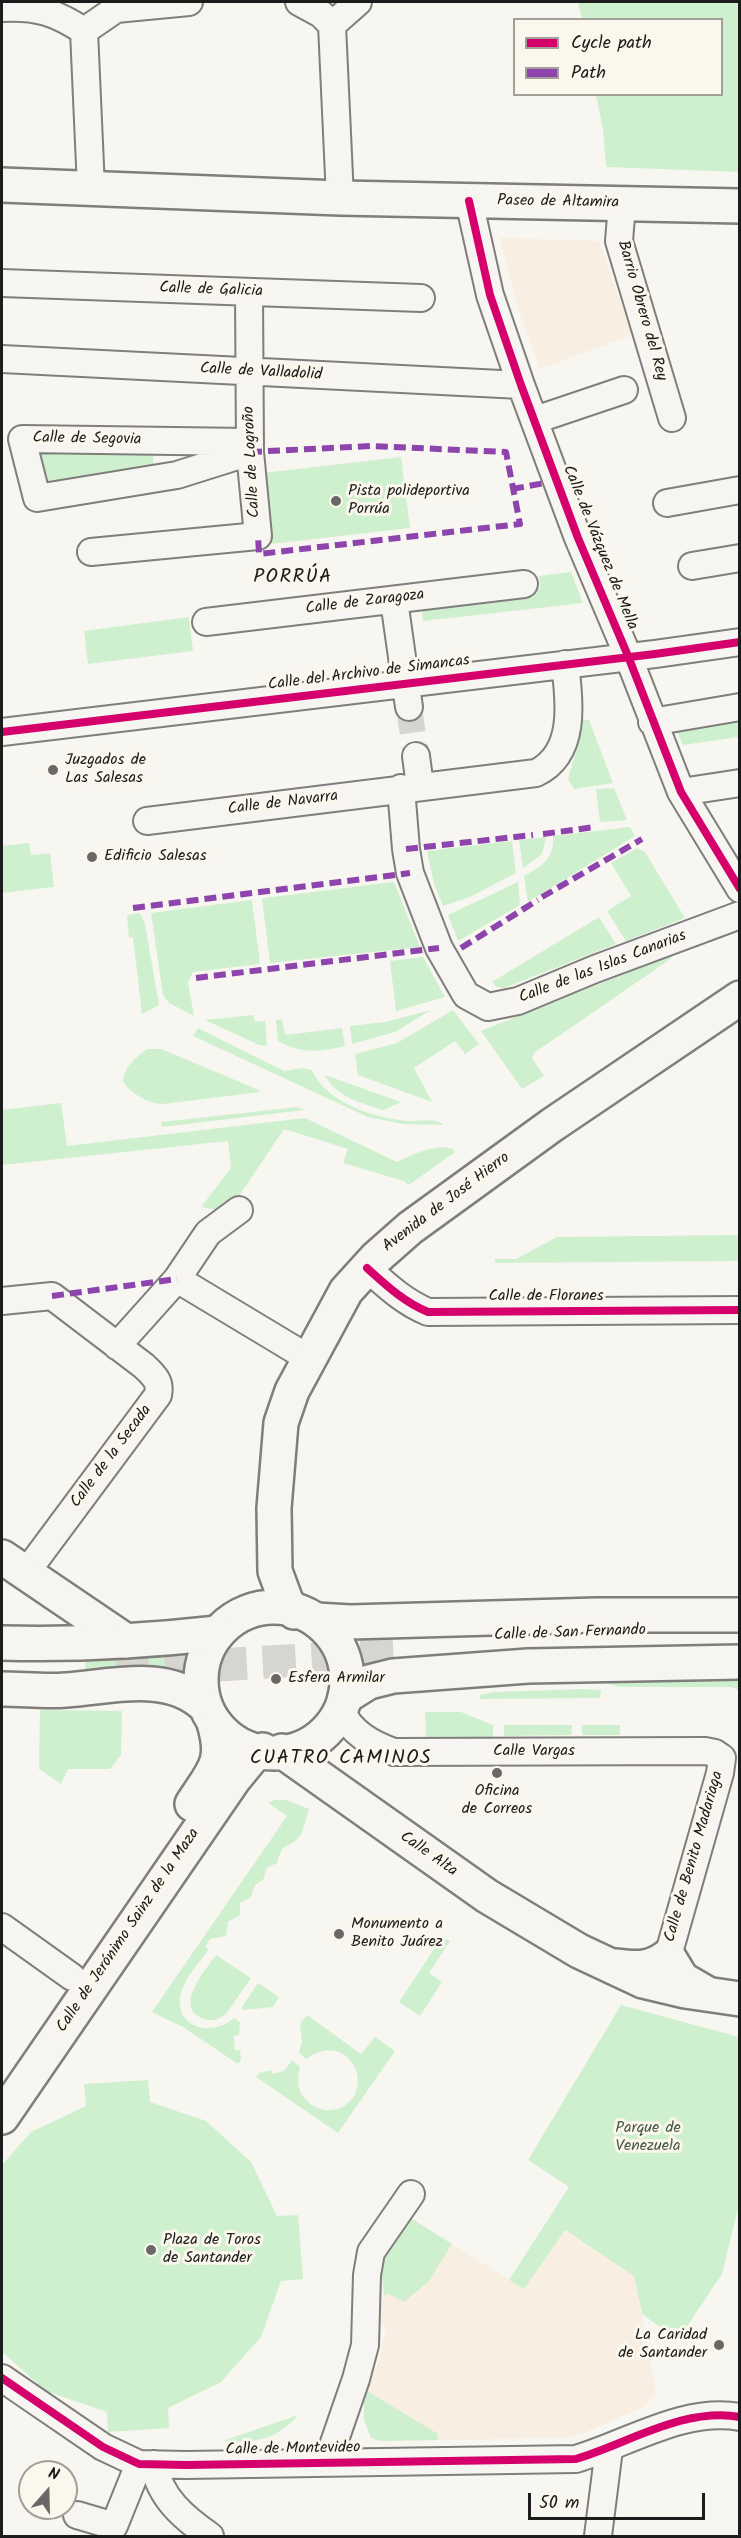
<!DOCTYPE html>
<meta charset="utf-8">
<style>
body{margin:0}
#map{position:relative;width:741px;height:2538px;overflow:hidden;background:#f8f6f0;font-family:Kalam,sans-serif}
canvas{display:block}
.frame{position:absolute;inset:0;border:3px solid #1c1c1c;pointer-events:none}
.legend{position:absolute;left:513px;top:18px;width:210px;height:78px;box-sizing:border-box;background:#fbf7ec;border:2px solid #a29f99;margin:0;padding:8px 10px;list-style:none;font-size:18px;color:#1c1c1c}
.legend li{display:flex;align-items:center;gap:12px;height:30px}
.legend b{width:30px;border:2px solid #a29f99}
.north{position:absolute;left:18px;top:2460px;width:60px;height:60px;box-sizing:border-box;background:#fbf7ec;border:2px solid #a29f99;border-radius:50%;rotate:20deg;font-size:16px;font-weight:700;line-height:24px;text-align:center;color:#1c1c1c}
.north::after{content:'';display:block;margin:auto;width:21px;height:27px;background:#696866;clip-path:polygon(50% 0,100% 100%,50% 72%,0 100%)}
.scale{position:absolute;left:528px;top:2493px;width:177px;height:27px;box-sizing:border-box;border:3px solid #1c1c1c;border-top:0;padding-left:8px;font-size:18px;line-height:21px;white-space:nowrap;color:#1c1c1c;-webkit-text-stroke:4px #fbf7ec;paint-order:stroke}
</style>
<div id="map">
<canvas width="741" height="2538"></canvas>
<div class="frame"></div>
<ul class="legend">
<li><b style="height:8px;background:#d6006c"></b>Cycle path</li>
<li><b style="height:8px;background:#8e44ad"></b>Path</li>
</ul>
<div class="north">N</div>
<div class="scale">50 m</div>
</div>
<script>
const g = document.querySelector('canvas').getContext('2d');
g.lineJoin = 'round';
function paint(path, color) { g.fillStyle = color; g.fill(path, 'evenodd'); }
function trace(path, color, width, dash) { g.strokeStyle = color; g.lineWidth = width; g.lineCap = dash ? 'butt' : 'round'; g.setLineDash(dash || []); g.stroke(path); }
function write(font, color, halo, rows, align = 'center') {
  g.font = font + ' Kalam,sans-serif'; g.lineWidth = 6; g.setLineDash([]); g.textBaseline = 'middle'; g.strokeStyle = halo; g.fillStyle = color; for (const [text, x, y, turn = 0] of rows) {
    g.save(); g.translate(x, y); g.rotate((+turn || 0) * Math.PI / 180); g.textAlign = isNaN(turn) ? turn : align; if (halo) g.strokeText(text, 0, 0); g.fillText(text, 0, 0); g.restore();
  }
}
paint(new Path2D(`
 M500,238L599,241L632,335L540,369L517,306Z
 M412,2219L524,2289L564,2230L634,2276L656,2392L646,2406L579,2435L562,2438L380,2441L371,2438L364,2420V2392L379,2362L382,2344L387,2328L377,2322L376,2315L384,2299L383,2281L378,2280L408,2220Z`), '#f9eee2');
paint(new Path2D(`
 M578,2H739V172L606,167L603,129L596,95L722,94V20L582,19Z
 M92,449L152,451L154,467L39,486L36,455Z
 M401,457L410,528L271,544L263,473Z
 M571,572L583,603L423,621L422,611L427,603L540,589L539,576Z
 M189,617L193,651L88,664L84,631Z
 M739,719V737L683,745L675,728Z
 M579,720H589L613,783L574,789L568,779L577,747Z
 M614,788L627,820L600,822L596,789Z
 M630,827L635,836L528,902L524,876C541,867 555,858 553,836Z
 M546,837L542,854L523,868L519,840Z
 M512,841L516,873L470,897L443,906L434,884L427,851Z
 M29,843L31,855L50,853L54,887L2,893V846Z
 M637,848L645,852L685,918L626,941L607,911L631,896L611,863Z
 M394,882L420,947L270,963L262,899L264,898Z
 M518,882L520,905L458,941L448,915Z
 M252,900L260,964L193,972L188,982L194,1016L169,1003L163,995L151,913Z
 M140,913L145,924L159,1005L142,1014L133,937L129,938L127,915Z
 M599,917L616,944L504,988L497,987L492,982Z
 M669,956L672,958L534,1053L532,1058L544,1076L522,1089L481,1031Z
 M423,957L445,997L396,1011L390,961Z
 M431,1010L395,1032L352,1044L350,1026L385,1022Z
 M453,1010L479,1044L465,1054L455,1041L414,1068L432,1102L358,1075L355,1054L397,1043Z
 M253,1015L255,1022L265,1021L267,1046L259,1045L205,1020Z
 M282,1019L285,1035L342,1028L345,1046C322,1052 300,1054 278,1041L276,1020Z
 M198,1028L284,1071L302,1068L312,1070C326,1103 374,1118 408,1121C420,1122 433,1117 444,1125L403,1124L368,1117L193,1036Z
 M148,1049H161L259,1090L260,1092L163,1104C149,1104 129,1093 123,1081C123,1069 138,1054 148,1049Z
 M325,1075L401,1102L383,1110C362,1103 335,1097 325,1075Z
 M61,1103L67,1146L305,1118L397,1162C412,1155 436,1143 453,1149L455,1152L409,1185L404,1181L343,1163L348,1149L284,1129L231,1208L217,1210L201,1207L231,1168L228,1141L2,1165V1110Z
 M297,1107L304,1110L162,1127L161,1122Z
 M739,1235L738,1261L495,1263V1259H516L557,1237Z
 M181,1650L179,1673L85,1672L86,1652Z
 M739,1666V1690L731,1687H619L606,1683L584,1681Z
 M584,1689L601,1690L600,1698L480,1699V1695L493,1692Z
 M40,1710L122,1711L121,1755L110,1769H68L61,1784L39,1769Z
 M425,1712H461L493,1725V1739L426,1737Z
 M504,1725H572L571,1735L504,1736Z
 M582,1725H620V1735H582Z
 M274,1800H286L309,1809C307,1816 303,1833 299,1837C285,1852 284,1839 277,1863L267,1868L263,1880L255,1885L251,1897L240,1903V1915L228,1922L226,1936L210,1939L205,1947L209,1949C199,1963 182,1981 180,1998C177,2030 214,2036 234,2018L240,2022L239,2035L234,2036L235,2050H240L241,2060L238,2064L183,2027L152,2012L287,1816L268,1803Z
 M442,1937L450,1941L429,1973L442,1982L420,2016L399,2002Z
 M216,1955L251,1978L226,2014C220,2019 212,2022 204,2019C172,2008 206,1969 216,1955Z
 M258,1983L279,1997L273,2007L243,2010L242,2007Z
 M621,2005L739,2037V2204L722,2274L678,2340L642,2314L634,2276L565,2230L524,2289L509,2280L569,2187L528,2160Z
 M307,2015L361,2054L375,2037L395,2051L338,2133L256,2077L259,2073L271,2070L273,2074L284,2071L292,2060L300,2067C297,2080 297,2092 307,2101C315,2109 326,2112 337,2109C379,2096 352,2026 306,2059L299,2052L302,2042L300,2024Z
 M148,2080L150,2102L206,2121L251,2162L277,2216L298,2215L303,2279L281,2281L261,2337L221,2382L168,2408L169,2428L108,2432L107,2412L46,2391L2,2352V2165L31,2132L86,2106L84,2084Z
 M412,2219L452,2244L429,2281L404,2302L389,2294H386L384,2299L383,2281L378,2280L381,2261L408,2220Z
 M364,2392H369L438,2434V2440L380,2441L371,2438L364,2420Z
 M298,2415C279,2439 253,2444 223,2441Z`), '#cff0ce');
trace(new Path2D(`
 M409,707L416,756`), '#d7d5d0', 26, [26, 13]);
trace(new Path2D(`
 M116,1671L404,1654`), '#d7d5d0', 33, [33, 16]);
const street = new Path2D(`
 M299,2L321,14L332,25L340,198
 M2,8C36,6 55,12 84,31
 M332,25L358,2
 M84,31L91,188
 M84,31L116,9L189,2
 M469,201L490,295L521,385L578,538L628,656L681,792L740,889
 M622,204L619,241L672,418
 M2,283L421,298
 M2,359L521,385
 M535,420L624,390
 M250,452L177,475L37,498L22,439L250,442
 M667,503L740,490
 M91,552L258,536L250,452L249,292
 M692,566L740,558
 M394,600L409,707
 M206,622L524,584
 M652,722L740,707
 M2,732L655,654L740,642
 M416,756L420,786
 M401,788L406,849L410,873L427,917L439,948L466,995L488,1007L518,1001L595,969L740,915
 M681,792L740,783
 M147,821L536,773C576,754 570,702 565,664
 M367,1268C387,1286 404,1302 428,1312L740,1310
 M177,1279L310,1359
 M2,1301L52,1296L144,1366C154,1376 161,1381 158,1395L25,1574
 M117,1346L177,1279L208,1233L239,1210
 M341,1711C352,1733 371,1744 394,1752L705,1751L715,1753L722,1758
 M2,1927L72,1977
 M668,1956L720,1773L722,1758
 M2,2378L103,2447L139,2464L186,2465L576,2459C629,2443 684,2407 740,2417
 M327,2463L356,2379L365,2345L367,2275L371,2252L411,2194
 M154,2464C159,2497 184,2518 210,2536
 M77,2515L114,2526L139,2464
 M598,2536L609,2449`);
const secondary = new Path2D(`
 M2,185L340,198L740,206
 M2,1557L126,1641
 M201 1680a73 73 0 1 1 146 0a73 73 0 1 1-146 0Z
 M294,1612L286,1601L275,1571L274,1508L281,1423L292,1391L346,1291L376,1258L410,1228L552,1125L740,998
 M282,1751L487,1896L579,1951L643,1981L685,1991L740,1999
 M192,1804C213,1771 226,1763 214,1723
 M617,1966C638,1969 651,1969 668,1956L682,1979L706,1993
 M2,2117L234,1779L252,1757L263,1750`);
const primary = new Path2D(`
 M316,1620L350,1622L597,1615H740
 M2,1643C74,1645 146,1641 218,1633
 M2,1689C23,1689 45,1692 66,1690C111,1687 166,1671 203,1704
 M345,1697L369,1682L393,1676L528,1666L740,1662`);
trace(street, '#7f7e7b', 30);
trace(secondary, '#7f7e7b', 38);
trace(primary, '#7f7e7b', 38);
trace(street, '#f6f5f1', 26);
trace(secondary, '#f6f5f1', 33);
trace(primary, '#f6f5f1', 33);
trace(new Path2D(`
 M250,452L371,446L506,452L520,524L259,554L258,536
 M512,489L545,483
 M543,834L595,827
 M406,849L533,835
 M542,897L642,839
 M133,908L410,873
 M461,948L538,900
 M196,978L439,948
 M52,1296L177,1279`), '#8e44ad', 6, [12, 6]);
trace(new Path2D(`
 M469,201L490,295L521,385L578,538L628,656L681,792L740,889
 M2,732L655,654L740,642
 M367,1268C387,1286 404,1302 428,1312L740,1310
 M2,2378L103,2447L139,2464L186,2465L576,2459C629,2443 684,2407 740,2417`), '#d6006c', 8);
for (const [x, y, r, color] of [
 [336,501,6,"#696866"],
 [53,770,6,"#696866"],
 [92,857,6,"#696866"],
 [276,1679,6,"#696866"],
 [497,1773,6,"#696866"],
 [339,1934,6,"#696866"],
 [151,2250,6,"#696866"],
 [719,2345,6,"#696866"]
]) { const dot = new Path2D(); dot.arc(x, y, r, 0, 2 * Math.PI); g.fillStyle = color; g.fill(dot); trace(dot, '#fbf7ec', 2); }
write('16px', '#1c1c1c', '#fbf7ec', [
 ["Paseo de Altamira",558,203,1],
 ["Calle de Galicia",211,291,2],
 ["Barrio Obrero del Rey",641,311,74],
 ["Calle de Valladolid",261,373,3],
 ["Calle de Segovia",87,440,1],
 ["Calle de Logroño",253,462,-93],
 ["Calle de Vázquez de Mella",599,548,68],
 ["Calle de Zaragoza",365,603,-7],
 ["Calle del Archivo de Simancas",369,674,-7],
 ["Calle de Navarra",283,804,-7],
 ["Calle de las Islas Canarias",603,968,-21],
 ["Avenida de José Hierro",447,1203,-37],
 ["Calle de Floranes",546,1297],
 ["Calle de la Secada",112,1457,-53],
 ["Calle de San Fernando",570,1634,-2],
 ["Calle Vargas",534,1752],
 ["Calle Alta",428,1855,35],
 ["Calle de Benito Madariaga",695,1857,-74],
 ["Calle de Jerónimo Sainz de la Maza",129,1931,-56],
 ["Calle de Montevideo",293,2450,-1]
]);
write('16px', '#1c1c1c', '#fbf7ec', [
 ["Pista polideportiva",348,492],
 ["Porrúa",348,510],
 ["Juzgados de",65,761],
 ["Las Salesas",65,779],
 ["Edificio Salesas",104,857],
 ["Esfera Armilar",288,1679],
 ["Oficina",497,1792,"center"],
 ["de Correos",497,1810,"center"],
 ["Monumento a",351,1925],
 ["Benito Juárez",351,1943],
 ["Plaza de Toros",163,2241],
 ["de Santander",163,2259],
 ["La Caridad",707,2336,"right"],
 ["de Santander",707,2354,"right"]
], 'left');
write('16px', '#485a49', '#fbf7ec', [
 ["Parque de",648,2129],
 ["Venezuela",648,2147]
]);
g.letterSpacing = '1.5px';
write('20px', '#1c1c1c', '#fbf7ec', [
 ["PORRÚA",293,579],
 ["CUATRO CAMINOS",341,1760]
]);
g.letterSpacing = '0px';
</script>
